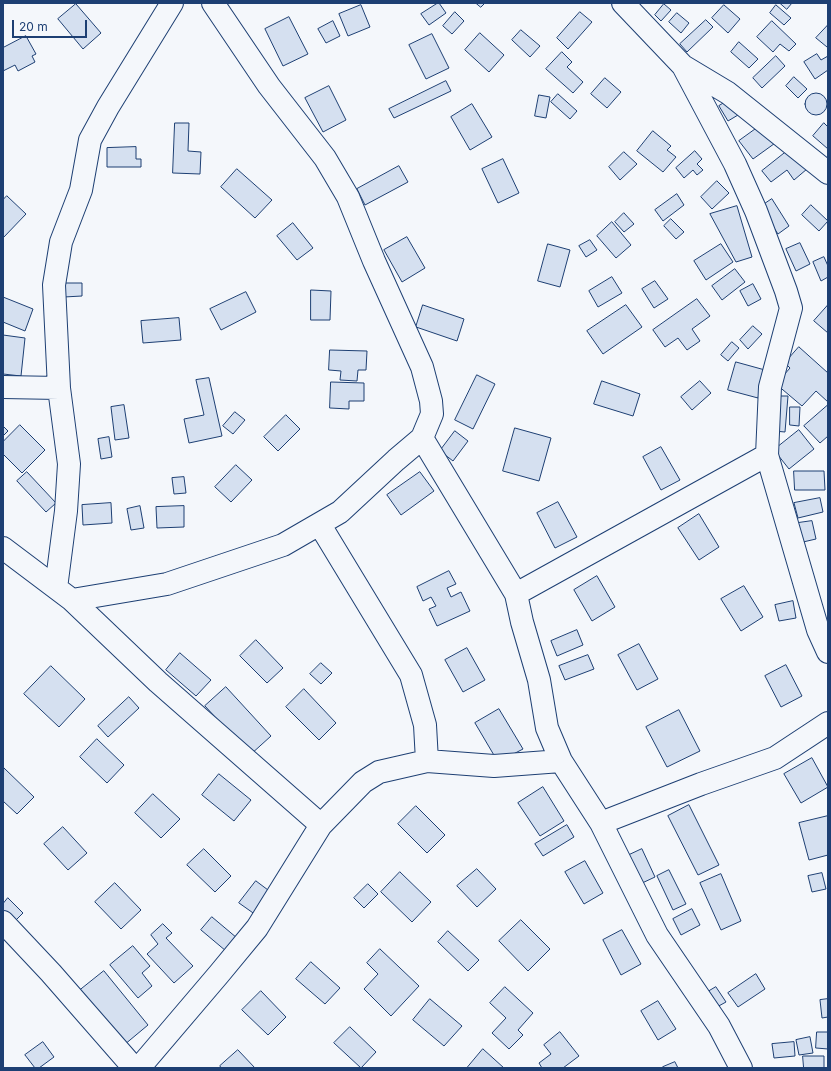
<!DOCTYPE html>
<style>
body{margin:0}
#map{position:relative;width:831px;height:1071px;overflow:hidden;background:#f4f7fb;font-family:Inter,sans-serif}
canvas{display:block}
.frame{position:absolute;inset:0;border:4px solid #1d3f73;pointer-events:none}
.scale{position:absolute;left:12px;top:20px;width:75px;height:18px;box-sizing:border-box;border:2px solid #1d3f73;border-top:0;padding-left:5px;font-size:12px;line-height:14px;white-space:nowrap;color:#1d3f73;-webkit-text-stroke:3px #f4f7fb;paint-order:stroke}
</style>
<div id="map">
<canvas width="831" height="1071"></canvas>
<div class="frame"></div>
<div class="scale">20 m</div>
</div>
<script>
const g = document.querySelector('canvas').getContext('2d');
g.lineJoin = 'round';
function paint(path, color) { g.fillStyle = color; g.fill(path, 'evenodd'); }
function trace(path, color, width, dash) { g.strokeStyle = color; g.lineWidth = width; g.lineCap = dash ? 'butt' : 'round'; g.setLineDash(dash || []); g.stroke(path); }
const building = new Path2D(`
 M438,3H439L446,13L429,25L421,14Z
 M476,3H485L481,7Z
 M780,3H792L787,9Z
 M76,4L101,33L83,49L58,19Z
 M664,4L671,10L661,21L655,15Z
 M361,5L370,27L348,36L339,14Z
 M724,5L740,19L728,33L712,18Z
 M776,5L791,18L784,25L770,13Z
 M455,12L464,21L452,34L443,26Z
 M580,12L592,22L568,49L557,38Z
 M677,13L689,23L681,33L669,22Z
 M289,17L308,54L283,66L265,29Z
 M706,20L713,27L687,52L680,44Z
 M333,21L340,36L326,43L318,29Z
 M772,21L796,44L789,51L780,44L773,52L757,37Z
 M828,25V45L827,47L816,38Z
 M521,30L540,46L530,57L512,40Z
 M480,33L504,55L489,72L465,50Z
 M432,34L449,68L426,79L409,45Z
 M26,36L36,54L32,56L35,62L18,71L15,65L3,71V48Z
 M739,42L758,59L749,68L731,52Z
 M562,52L572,62L567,67L583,82L573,93L546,69Z
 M817,54L821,60L828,56V70L815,79L804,62Z
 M776,56L785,66L762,88L753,78Z
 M794,77L807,89L798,98L786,86Z
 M605,78L621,92L607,108L591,94Z
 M446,81L451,91L394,118L389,109Z
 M329,86L346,120L323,132L305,98Z
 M805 104a11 11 0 1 1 22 0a11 11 0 1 1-22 0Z
 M558,94L577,111L570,119L551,102Z
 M539,95L550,97L546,118L535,116Z
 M729,100L738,115L728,121L719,106Z
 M472,104L492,137L470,150L451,117Z
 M175,123H189L188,151L201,152L200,174L173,173Z
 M764,123L778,141L753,159L739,141Z
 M824,123L828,127V149L813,136Z
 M653,131L671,146L667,150L676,157L663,172L637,151Z
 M136,147V159H141V167H107V148Z
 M791,148L807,169L794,180L787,170L771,182L762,171Z
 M695,151L702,159L697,164L703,170L697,175L693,170L684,178L676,168Z
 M624,152L637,164L620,180L609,167Z
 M503,159L519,193L498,203L482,169Z
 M399,166L408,182L365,205L357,189Z
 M237,169L272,200L255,218L221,187Z
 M717,181L729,193L712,209L701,197Z
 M677,194L684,205L663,221L655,210Z
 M7,196L26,214L3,238V200Z
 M772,199L789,226L778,234L760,207Z
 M811,205L828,221L819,231L802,215Z
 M737,206L752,257L736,262L710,214Z
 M624,213L634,224L624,232L615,222Z
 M671,219L684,232L676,239L664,226Z
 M612,222L631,245L616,258L597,236Z
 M293,223L313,248L297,260L277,236Z
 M407,237L425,268L402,282L384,250Z
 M590,240L597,250L586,257L579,246Z
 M800,243L810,264L796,271L786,249Z
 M548,244L570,250L560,287L538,281Z
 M721,244L733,262L706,280L694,261Z
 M824,257L828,266V277L821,281L813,262Z
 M735,269L745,282L722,300L712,286Z
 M612,277L622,293L598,307L589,291Z
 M655,281L668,299L654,308L642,289Z
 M64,283H82V296L64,297Z
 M753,284L761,299L748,306L740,291Z
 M311,290L331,291L330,320H311Z
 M246,292L256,312L221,330L210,309Z
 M3,297L33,309L25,331L3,322Z
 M697,299L710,316L692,329L700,341L687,350L678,338L665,347L653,330Z
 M423,305L464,319L457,341L416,327Z
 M626,305L642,327L603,354L587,331Z
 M828,305V333L814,321Z
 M179,318L181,340L143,343L141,321Z
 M753,326L762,334L748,349L740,340Z
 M3,335L25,338L21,376L3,374Z
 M732,342L739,348L728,361L721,355Z
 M799,347L828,373V402L816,391L802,406L776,384L790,368L785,363Z
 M330,350L367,351L366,370H358L357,381L340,380L341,371L329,370Z
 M736,362L765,370L758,398L728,390Z
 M477,375L495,384L473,429L455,420Z
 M209,378L222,436L189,443L184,419L204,415L196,380Z
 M602,381L640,394L633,416L594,404Z
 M700,381L711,393L692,410L681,397Z
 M331,382L364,383V401H349V409L330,408Z
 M776,396H788L785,432L774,431Z
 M124,405L129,438L115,440L111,407Z
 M828,405V436L820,443L804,426Z
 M790,407H800L799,426L790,425Z
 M235,412L245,420L233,434L223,426Z
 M286,415L300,429L278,451L264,437Z
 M20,425L45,450L22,473L3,454V442Z
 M3,426L8,431L3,436Z
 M515,428L551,438L539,481L503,471Z
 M799,430L814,449L789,469L774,450Z
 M455,431L468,441L453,461L440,451Z
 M109,437L112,457L101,459L98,439Z
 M661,447L680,480L661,490L643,457Z
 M236,465L252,480L231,502L215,487Z
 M794,471H824L825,490H795Z
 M27,472L56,503L46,512L17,481Z
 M420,472L434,491L401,515L387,495Z
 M184,477L186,493L174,494L172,478Z
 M820,498L823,512L798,518L794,503Z
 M558,502L577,537L555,548L537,513Z
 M111,503L112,523L83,525L82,505Z
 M140,506L144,528L131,530L127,509Z
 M184,506V527L157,528L156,507Z
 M699,514L719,547L699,560L678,528Z
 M812,521L816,539L803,542L798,523Z
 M449,571L456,584L447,588L451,597L461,592L470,611L437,626L429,609L436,606L431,597L423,601L417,587Z
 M597,576L615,607L592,621L574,590Z
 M744,586L763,617L741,631L721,599Z
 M793,601L796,618L779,621L775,605Z
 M577,630L583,645L557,656L551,641Z
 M256,640L283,668L267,683L240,656Z
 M639,644L658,679L637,690L618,655Z
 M467,648L485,680L463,692L445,660Z
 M180,653L211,680L196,696L166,670Z
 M588,655L594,669L565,680L559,666Z
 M321,663L332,673L321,684L310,674Z
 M786,665L802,696L781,707L765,676Z
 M51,666L85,699L59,727L24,694Z
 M226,687L271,736L250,755L205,706Z
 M304,689L336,723L319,740L286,707Z
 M129,697L139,708L108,737L98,726Z
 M499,709L523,749L498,762L475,723Z
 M679,710L700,751L667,767L646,727Z
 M97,739L124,765L107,783L80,757Z
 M812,758L828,787L801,803L784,774Z
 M4,768L34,797L17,814L3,801Z
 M219,774L251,800L234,821L202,795Z
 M543,787L564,821L540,836L518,803Z
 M153,794L180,819L161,838L135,813Z
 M689,805L719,865L698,875L668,816Z
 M416,806L445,835L427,853L398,824Z
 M828,816V855L809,860L799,823Z
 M567,825L574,837L543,856L535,844Z
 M63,827L87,853L68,870L44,844Z
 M204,849L231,876L215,892L187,865Z
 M642,849L655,877L640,884L627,856Z
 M585,861L603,893L584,904L565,872Z
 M477,869L496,889L477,907L457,886Z
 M669,870L686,904L673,910L657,876Z
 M400,872L431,902L412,922L381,892Z
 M822,873L826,889L812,892L808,876Z
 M721,874L741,921L721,930L700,883Z
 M256,881L272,893L256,915L239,903Z
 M115,883L141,910L121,929L95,902Z
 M368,884L378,894L364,908L354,898Z
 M8,898L23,913L9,927L3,920V904Z
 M692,909L700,925L681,935L673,919Z
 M212,917L237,938L226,951L201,930Z
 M521,920L550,949L528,971L499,941Z
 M163,924L172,933L166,938L193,966L174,983L147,954L158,944L151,935Z
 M622,930L641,964L621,975L603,940Z
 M448,931L479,960L468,971L438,942Z
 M133,946L150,966L142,973L152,986L138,998L110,965Z
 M380,949L419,986L391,1016L364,989L378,974L367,963Z
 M311,962L340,988L325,1004L296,979Z
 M104,971L148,1025L124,1045L79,991Z
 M756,974L765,989L738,1007L728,993Z
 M505,987L533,1013L518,1030L523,1035L509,1049L492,1033L506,1018L490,1003Z
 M716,987L726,1002L715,1008L706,993Z
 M261,991L286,1017L268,1035L242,1010Z
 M430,999L462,1026L444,1046L413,1020Z
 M828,999V1017L822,1018L820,1000Z
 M658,1001L676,1029L658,1040L641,1011Z
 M350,1027L376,1052L361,1068L334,1043Z
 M560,1032L579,1056L563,1068H542L539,1063L551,1054L544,1045Z
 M817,1032H828V1049L816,1048Z
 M810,1037L813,1053L799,1055L796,1040Z
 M43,1042L54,1057L39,1068H35L25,1055Z
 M794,1042L795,1056L774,1058L772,1044Z
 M483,1049L504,1068H467Z
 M238,1050L255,1068H221L220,1066Z
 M803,1056H824V1068H804Z
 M675,1062L678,1068H664L663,1067Z`);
paint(building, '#d5e0f0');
trace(building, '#1d3f73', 1);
const minor = new Path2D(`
 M213,3L269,86L325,158L348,197L374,261L422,367L431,401L432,414L422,438L516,594L522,622L539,680L547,728L561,761L601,823L657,935L719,1026L741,1068
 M623,3L683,66L735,164L756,211L786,291L791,308L770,387L767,455L818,630L828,652
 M683,66L728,93L828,173
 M3,387L59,388L54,285L61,242L81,190L90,140L108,107L172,3
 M320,525L411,675L425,725L427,761
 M3,548L72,600L158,682L321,825
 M56,588L66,511L69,464L59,388
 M516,594L767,455
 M72,600L167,584L283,545L340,512L396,460L422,438
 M601,823L701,784L775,758L828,723
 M3,922L51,973L134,1068
 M139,1068L219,974L257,928L321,825L363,782L379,772L427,761L494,766L561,761`);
trace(minor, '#1d3f73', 24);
trace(minor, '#f4f7fb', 22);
</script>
